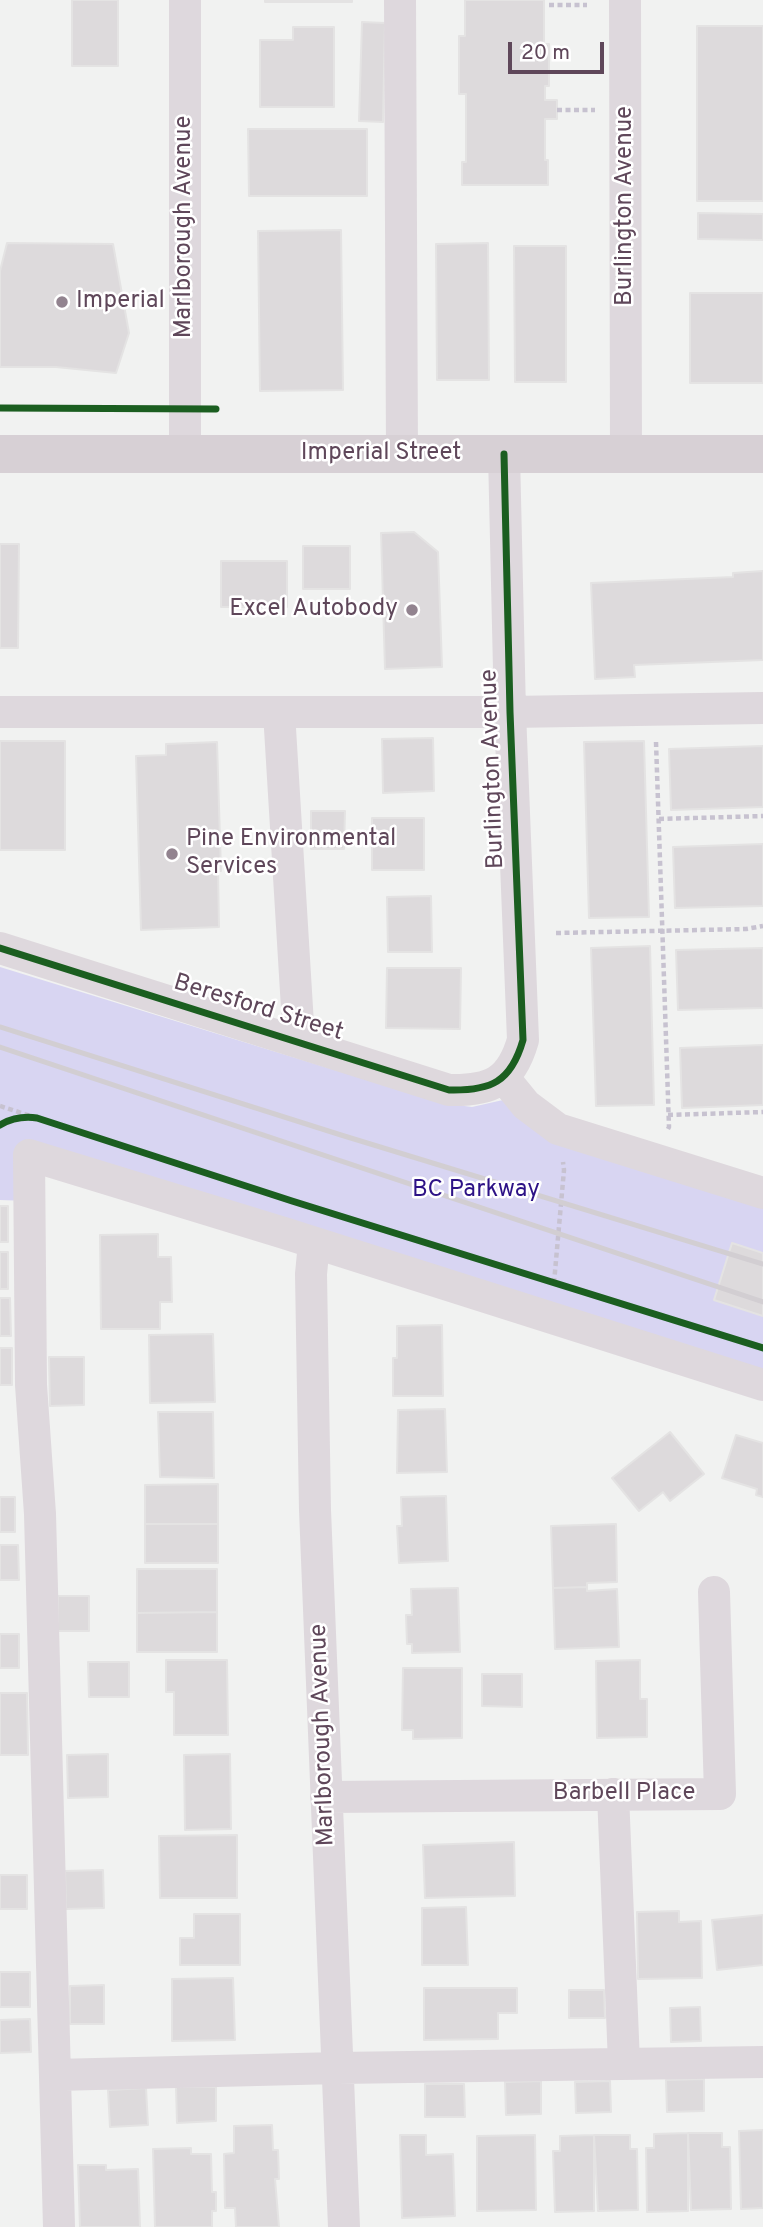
<!DOCTYPE html>
<style>
body{margin:0}
#map{position:relative;width:763px;height:2227px;overflow:hidden;background:#f1f2f1;font-family:Overpass,sans-serif}
canvas{display:block}
.scale{position:absolute;left:508px;top:42px;width:96px;height:32px;box-sizing:border-box;border:4px solid #5f475a;border-top:0;padding-left:9px;font-size:21px;line-height:24px;white-space:nowrap;color:#5f475a;-webkit-text-stroke:5px #fff;paint-order:stroke}
</style>
<div id="map">
<canvas width="763" height="2227"></canvas>
<div class="scale">20 m</div>
</div>
<script>
const g = document.querySelector('canvas').getContext('2d');
g.lineJoin = 'round';
function paint(path, color) { g.fillStyle = color; g.fill(path, 'evenodd'); }
function trace(path, color, width, dash) { g.strokeStyle = color; g.lineWidth = width; g.lineCap = dash ? 'butt' : 'round'; g.setLineDash(dash || []); g.stroke(path); }
function write(font, color, halo, rows, align = 'center') {
  g.font = font + ' Overpass,sans-serif'; g.lineWidth = 5; g.setLineDash([]); g.textBaseline = 'middle'; g.strokeStyle = halo; g.fillStyle = color; for (const [text, x, y, turn = 0] of rows) {
    g.save(); g.translate(x, y); g.rotate((+turn || 0) * Math.PI / 180); g.textAlign = isNaN(turn) ? turn : align; if (halo) g.strokeText(text, 0, 0); g.fillText(text, 0, 0); g.restore();
  }
}
paint(new Path2D(`
 M0,967L442,1103L472,1107L503,1100L763,1205V1370L34,1144L28,1201L0,1200Z`), '#d8d5f2');
const building = new Path2D(`
 M72,0H118V66H72Z
 M265,0H352V2H265Z
 M465,0H544V44H549V86H545V100H557V119H545V160H548V185H462V162H466V94H459V36H465Z
 M362,22L385,23L383,122L359,121Z
 M697,26H763V201H697Z
 M293,27H334V107H260V40H293Z
 M248,129H367V196H249Z
 M698,213L763,214V240L698,239Z
 M341,230L343,390L260,391L258,231Z
 M7,243L113,244L129,333L116,373L56,367H0V271Z
 M488,243L489,380H437L436,244Z
 M514,246H566V382H515Z
 M690,293H763V383H690Z
 M414,532L438,552L442,667L385,669L381,533Z
 M0,544H19L18,648H0Z
 M303,546H350V589H303Z
 M221,561H287V607H221Z
 M763,571V660L634,665L635,677L595,679L591,583L733,577V573Z
 M433,738L434,791L383,793L382,739Z
 M0,741H65V850H0Z
 M644,741L649,917L589,918L584,742Z
 M217,742L221,871H218L219,927L141,930L136,756L166,755V744Z
 M763,746V807L671,810L669,749Z
 M311,811H345L344,849H311Z
 M372,818H424V870H372Z
 M763,844V906L675,908L673,847Z
 M431,896L432,952H388L387,897Z
 M650,946L654,1105L596,1106L591,948Z
 M763,948V1008L678,1010L676,950Z
 M387,968H461L460,1029L386,1028Z
 M763,1045V1105L682,1108L680,1048Z
 M0,1206H8V1242H0Z
 M158,1234V1257H171L172,1302H160V1329H101L100,1235Z
 M732,1243L763,1253V1316L714,1300Z
 M0,1252H8V1289H0Z
 M0,1298H10L11,1336H0Z
 M442,1325L443,1396H393V1358H397V1326Z
 M213,1334L215,1402L150,1403L149,1335Z
 M0,1348H12V1385H0Z
 M49,1357H84V1405L50,1406Z
 M445,1409L447,1472L397,1473L398,1410Z
 M158,1412H213L214,1478L160,1477Z
 M670,1432L704,1474L670,1501L663,1492L639,1511L612,1478Z
 M736,1435L763,1443V1497L756,1495L757,1489L722,1478Z
 M218,1484V1524H145V1485Z
 M446,1496L448,1561L399,1563L397,1526H402L401,1497Z
 M0,1497H15V1532H0Z
 M145,1524H218V1563H145Z
 M616,1524L617,1582L587,1583V1587L553,1588L551,1526Z
 M0,1545H18L19,1580H0Z
 M137,1569H217V1612L137,1613Z
 M587,1587V1591L617,1589L619,1647L555,1649L553,1588Z
 M458,1588L460,1652L412,1653V1644H407L406,1615H412L411,1589Z
 M58,1596H89V1631H58Z
 M217,1612V1652H137V1613Z
 M0,1634H19V1668H0Z
 M166,1660H227L228,1735H174V1692H166Z
 M640,1660V1699H647V1737L597,1738L596,1661Z
 M88,1662H129V1697H89Z
 M403,1668H462V1738L413,1739V1730H402Z
 M482,1674H522V1707L482,1706Z
 M0,1693H27L28,1755H0Z
 M108,1754V1797L68,1798L67,1755Z
 M230,1754L231,1829L185,1830L184,1755Z
 M237,1835V1898H160L159,1836Z
 M514,1842L515,1896L425,1898L423,1845Z
 M103,1870L104,1908L66,1909L65,1871Z
 M0,1875H27V1909H0Z
 M466,1907L468,1965H422V1908Z
 M679,1911V1922L701,1921L702,1978L638,1979L637,1912Z
 M194,1914H240V1965H180V1938H194Z
 M763,1915V1965L717,1970L712,1920Z
 M0,1972H30V2007H0Z
 M233,1978L235,2040L172,2041V1979Z
 M104,1985V2024H70V1986Z
 M424,1988H517V2013H498V2039L424,2040Z
 M569,1990H604L605,2018H569Z
 M700,2007L701,2041L671,2042L670,2008Z
 M30,2019L31,2052L0,2053V2020Z
 M704,2079V2111L667,2112L666,2080Z
 M541,2081V2114L506,2115L505,2082Z
 M610,2081L611,2112L576,2113L575,2082Z
 M425,2084H464L465,2117H425Z
 M176,2087H216V2121L177,2123Z
 M146,2088L148,2125L110,2127L108,2090Z
 M272,2125L273,2150H278L279,2179H275L279,2227H236L235,2208H225L224,2154L234,2153V2126Z
 M763,2130V2208L741,2209L739,2131Z
 M688,2133H722V2147H730L731,2209L691,2210Z
 M688,2133V2211L647,2212L646,2148H654V2134Z
 M400,2135H426V2155L453,2154L455,2216L402,2218Z
 M535,2135L536,2210L477,2211V2136Z
 M594,2135H630V2149H637L638,2210L598,2211Z
 M594,2135V2211L555,2212L553,2151H560V2136Z
 M191,2148V2154H211L212,2192H216V2211H212V2227H155L153,2149Z
 M78,2165H106V2170L138,2169L140,2227H80Z`);
paint(building, '#dddadc');
trace(building, '#e4e3e3', 2);
trace(new Path2D(`
 M549,5H587
 M557,110H595
 M656,742L669,1127L667,1131
 M659,819L763,816
 M556,933L746,929L763,926
 M0,1106L37,1118
 M668,1115L763,1112
 M554,1283L564,1170L563,1162`), '#c7c2d0', 4.5, [5, 3.5]);
trace(new Path2D(`
 M185,0V454
 M400,0L402,453
 M625,0L626,454
 M0,712H510L763,708
 M279,712L299,1041
 M0,948L449,1090C491,1091 511,1082 523,1040L510,712L504,454
 M504,1078L526,1105L558,1129L763,1193
 M314,1243L311,1274L315,1510L344,2227
 M613,1794L624,2063
 M326,1797L720,1794L714,1592
 M55,2075L338,2068L763,2062
 M59,2227L40,1514L31,1385L29,1155L284,1233L763,1385`), '#ded8dd', 32);
trace(new Path2D(`
 M0,454H763`), '#d7d0d5', 38);
trace(new Path2D(`
 M0,1027L341,1135L763,1264
 M0,1047L763,1302`), '#d2ced2', 5);
trace(new Path2D(`
 M0,408L216,409
 M0,948L449,1090C491,1091 511,1082 523,1040L510,712L504,454
 M0,1125C12,1118 23,1116 37,1118L292,1201L763,1348`), '#1b5e20', 7);
for (const [x, y, r, color] of [
 [62,302,7,"#92838f"],
 [412,610,7,"#92838f"],
 [172,854,7,"#92838f"]
]) { const dot = new Path2D(); dot.arc(x, y, r, 0, 2 * Math.PI); g.fillStyle = color; g.fill(dot); trace(dot, '#fff', 2.5); }
write('24px', '#5f475a', '#fff', [
 ["Burlington Avenue",626,206,-90],
 ["Marlborough Avenue",185,227,-90],
 ["Imperial Street",381,454],
 ["Burlington Avenue",494,769,-92],
 ["Beresford Street",258,1009,17],
 ["Marlborough Avenue",324,1735,-92],
 ["Barbell Place",624,1794]
]);
write('24px', '#5f475a', '#fff', [
 ["Imperial",76,302],
 ["Excel Autobody",398,610,"right"],
 ["Pine Environmental",186,840],
 ["Services",186,868]
], 'left');
write('24px', '#2d1286', '#fff', [
 ["BC Parkway",476,1191]
]);
</script>
